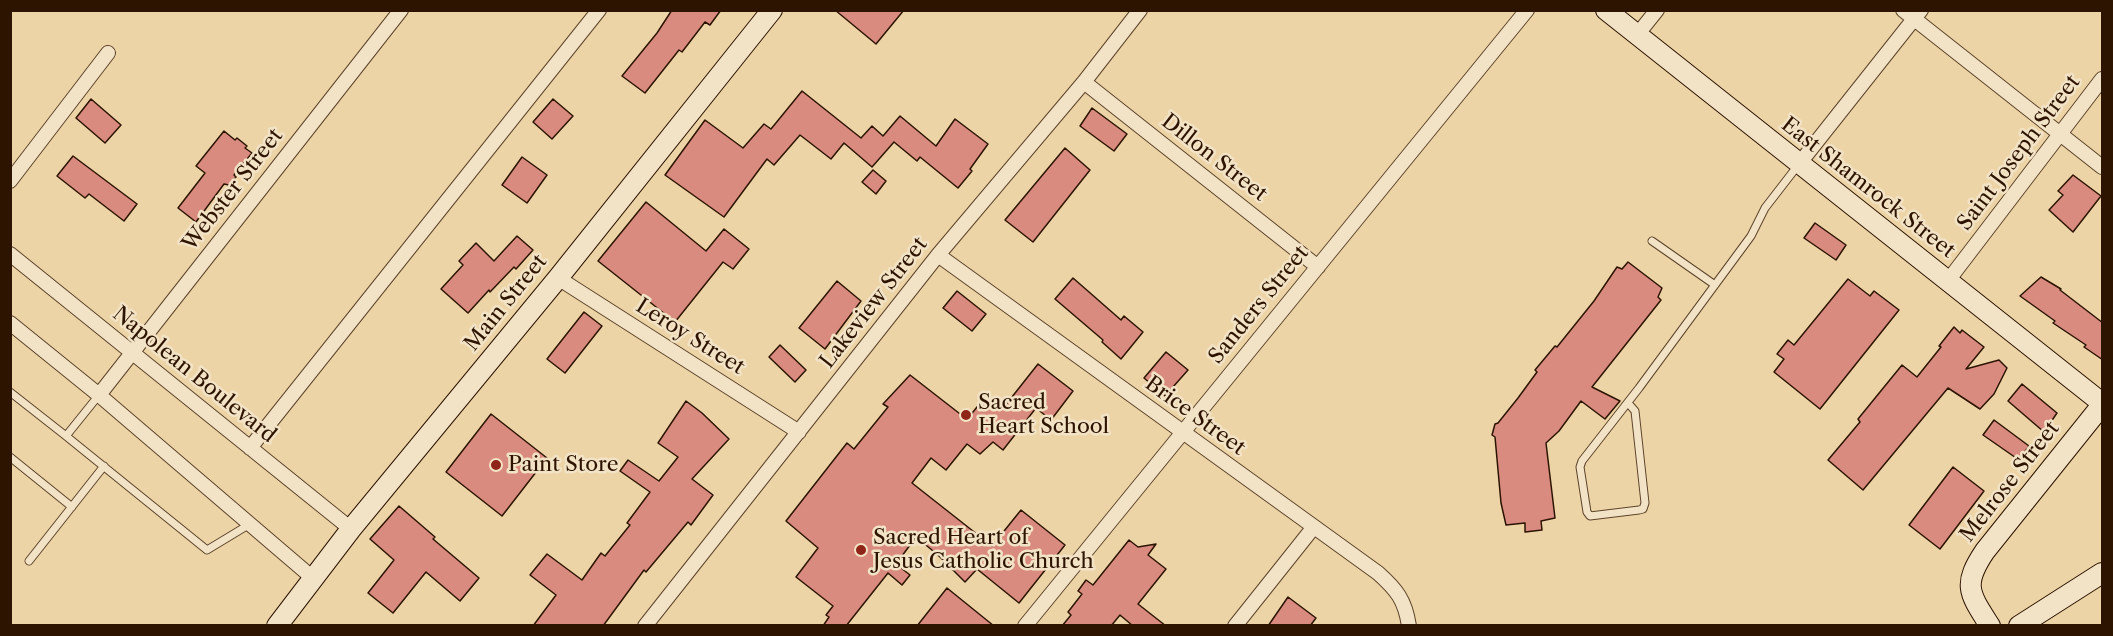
<!DOCTYPE html>
<style>
body{margin:0}
#map{position:relative;width:2113px;height:636px;overflow:hidden;background:#ecd4a7;font-family:"Libre Caslon Text",serif}
canvas{display:block}
.frame{position:absolute;inset:0;border:12px solid #2d1400;pointer-events:none}
</style>
<div id="map">
<canvas width="2113" height="636"></canvas>
<div class="frame"></div>
</div>
<script>
const g = document.querySelector('canvas').getContext('2d');
g.lineJoin = 'round';
function paint(path, color) { g.fillStyle = color; g.fill(path, 'evenodd'); }
function trace(path, color, width, dash) { g.strokeStyle = color; g.lineWidth = width; g.lineCap = dash ? 'butt' : 'round'; g.setLineDash(dash || []); g.stroke(path); }
function write(font, color, halo, rows, align = 'center') {
  g.font = font + ' "Libre Caslon Text",serif'; g.lineWidth = 5; g.setLineDash([]); g.textBaseline = 'middle'; g.strokeStyle = halo; g.fillStyle = color; for (const [text, x, y, turn = 0] of rows) {
    g.save(); g.translate(x, y); g.rotate((+turn || 0) * Math.PI / 180); g.textAlign = isNaN(turn) ? turn : align; if (halo) g.strokeText(text, 0, 0); g.fillText(text, 0, 0); g.restore();
  }
}
const building = new Path2D(`
 M672,10H721L710,25L705,22L682,52L679,50L645,93L622,76L657,33Z
 M835,10H904L876,44Z
 M802,91L861,138L872,126L883,136L900,116L936,146L955,119L988,144L970,169L972,171L958,188L920,157L917,161L894,142L872,167L844,143L831,159L800,135L774,165L767,159L724,217L665,175L705,120L743,148L764,124L771,129Z
 M91,99L121,125L105,143L76,118Z
 M553,99L573,116L552,139L533,122Z
 M1092,108L1127,134L1114,151L1080,126Z
 M224,131L235,140L237,138L247,146L245,148L252,153L234,175L236,177L229,185L224,184L196,222L178,208L205,173L196,166Z
 M1065,148L1090,170L1033,242L1005,220Z
 M73,156L137,204L124,221L89,194L85,198L57,176Z
 M522,157L547,175L527,203L502,185Z
 M873,170L886,181L876,194L862,182Z
 M2073,175L2101,196L2073,232L2049,210L2063,195L2058,191Z
 M646,202L706,251L724,229L749,249L733,269L723,262L675,322L598,261Z
 M1815,223L1846,245L1836,260L1804,238Z
 M517,236L533,250L516,269L514,267L490,292L489,290L468,313L441,289L463,265L459,261L476,243L494,261Z
 M1628,262L1662,288L1658,297L1661,300L1592,387L1620,401L1605,419L1581,401L1559,431L1546,443L1555,518L1541,521L1542,530L1525,532V523L1506,525L1501,503L1495,437L1492,435L1495,424L1498,423L1518,398L1537,372L1535,370L1555,346L1557,347L1594,301L1617,267L1622,269Z
 M2041,277L2061,289L2060,290L2103,323V360L2084,347L2086,345L2053,323L2055,321L2020,296Z
 M1073,278L1121,320L1124,316L1143,332L1121,359L1102,342L1103,340L1055,299Z
 M1848,279L1870,296L1874,291L1899,310L1820,409L1774,372L1784,359L1777,354L1788,340L1794,345Z
 M837,281L861,301L825,349L799,328Z
 M957,291L986,314L972,331L943,308Z
 M584,312L602,326L565,373L547,359Z
 M1954,327L1960,333L1962,330L1984,347L1966,369L1999,360L2007,368L1994,394L1980,409L1948,388L1863,490L1828,460L1860,422L1858,419L1902,365L1917,377L1941,347L1939,346Z
 M780,345L806,370L795,382L769,357Z
 M1166,352L1188,370L1165,396L1144,378Z
 M1038,364L1073,391L1051,420L1036,408L1003,450L993,442L980,454L967,444L946,470L931,458L912,483L992,546L1021,510L1065,545L1019,603L977,569L965,582L938,555L916,537L896,564L910,575L902,585L888,573L846,626H823L829,617L826,615L833,606L796,577L818,548L786,521L847,443L854,449L888,407L883,404L910,375L964,417L966,415L969,417L985,397L995,404L997,401L1004,407Z
 M2022,384L2057,413L2044,432L2008,401Z
 M686,401L702,413L729,439L692,479L713,495L691,525L688,522L646,572L644,570L603,626H533L556,595L530,575L547,554L582,580L601,553L605,556L630,525L627,523L650,492L620,471L628,460L659,481L678,457L658,443Z
 M491,414L547,458L502,516L446,472Z
 M1994,420L2029,446L2019,460L1983,435Z
 M1953,467L1984,491L1940,549L1909,525Z
 M399,506L435,537L433,539L479,578L460,601L426,572L393,613L368,593L394,560L370,539Z
 M1129,540L1138,547L1156,544L1148,555L1166,569L1138,604L1166,626H1133L1120,615L1111,626H1062L1071,615L1068,612L1082,594L1078,591L1086,580L1093,585Z
 M947,588L994,626H917Z
 M1288,597L1316,618L1310,626H1268Z`);
paint(building, '#d88b7e');
trace(building, '#2d1400', 1.5);
const lane = new Path2D(`
 M1652,241L1715,285
 M10,392L66,436L99,395
 M1628,403L1635,411L1645,503L1643,509L1639,510L1590,516L1587,512L1580,467L1582,461L1639,388L1751,236L1765,208L1799,164
 M66,436L207,550L250,524
 M10,457L72,507
 M29,561L104,466`);
const street = new Path2D(`
 M1903,10L2102,167
 M1637,35L1657,10
 M1084,82L1318,267
 M1799,164L1921,10
 M10,181L108,53
 M10,254L351,529
 M938,255L1378,573C1397,590 1405,600 1409,626
 M558,278L799,432
 M1947,282L2102,79
 M10,323L99,395L314,579
 M99,395L401,10
 M250,448L599,10
 M645,626L938,255L1084,82L1140,10
 M1025,626L1527,10
 M1235,626L1313,528`);
const secondary = new Path2D(`
 M1606,10L2102,403
 M277,626L351,529L558,278L772,10
 M1990,626C1969,593 1962,585 1985,551L2102,405
 M2019,626L2102,573`);
trace(lane, '#5d442a', 9);
trace(street, '#5d442a', 16);
trace(secondary, '#2d1400', 22);
trace(lane, '#f3e3c6', 7);
trace(street, '#f3e3c6', 14);
trace(secondary, '#f3e3c6', 20);
for (const [x, y, r, color] of [
 [966,415,6,"#8f2418"],
 [496,465,6,"#8f2418"],
 [861,550,6,"#8f2418"]
]) { const dot = new Path2D(); dot.arc(x, y, r, 0, 2 * Math.PI); g.fillStyle = color; g.fill(dot); trace(dot, '#f3e3c6', 2); }
write('21px', '#2d1400', '#f3e3c6', [
 ["Saint Joseph Street",2019,153,-53],
 ["Dillon Street",1214,158,38],
 ["East Shamrock Street",1868,188,38],
 ["Webster Street",233,190,-52],
 ["Main Street",506,303,-51],
 ["Lakeview Street",874,303,-52],
 ["Sanders Street",1259,305,-51],
 ["Leroy Street",690,337,32],
 ["Napolean Boulevard",194,375,39],
 ["Brice Street",1195,416,36],
 ["Melrose Street",2010,482,-52]
]);
write('21px', '#2d1400', '#f3e3c6', [
 ["Sacred",978,403],
 ["Heart School",978,427],
 ["Paint Store",508,465],
 ["Sacred Heart of",873,538],
 ["Jesus Catholic Church",873,562]
], 'left');
</script>
